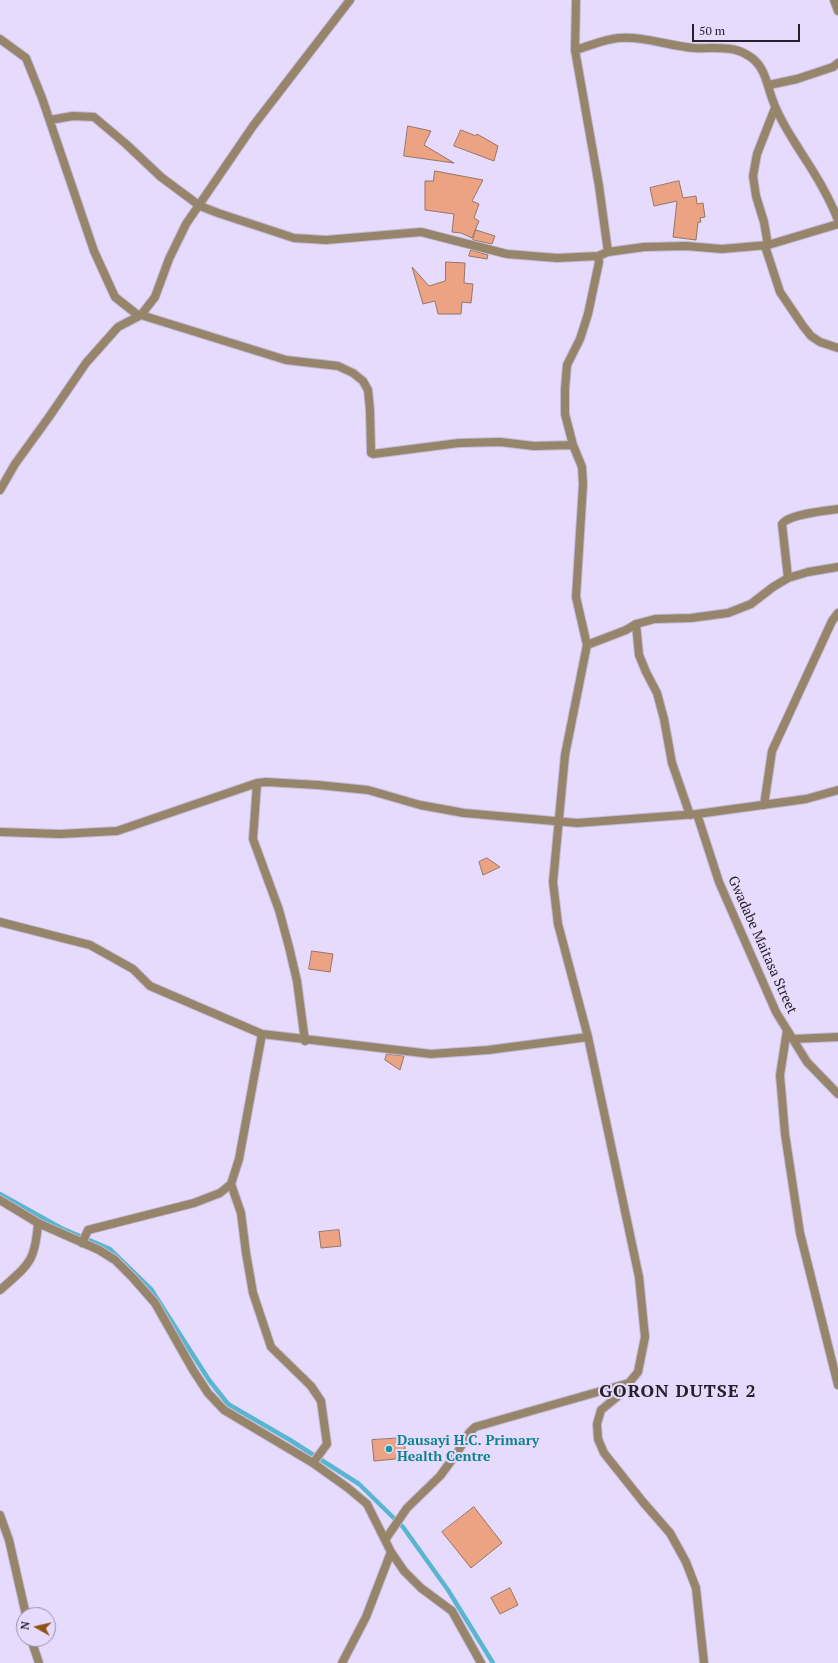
<!DOCTYPE html>
<style>
body{margin:0}
#map{position:relative;width:838px;height:1663px;overflow:hidden;background:#e6dbfc;font-family:"PT Serif",serif}
canvas{display:block}
.north{position:absolute;left:16px;top:1607px;width:40px;height:40px;box-sizing:border-box;background:#e6dbfc;border:1px solid #9991a9;border-radius:50%;rotate:278deg;font-size:11px;font-weight:700;line-height:16px;text-align:center;color:#25212c}
.north::after{content:'';display:block;margin:auto;width:14px;height:18px;background:#905314;clip-path:polygon(50% 0,100% 100%,50% 72%,0 100%)}
.scale{position:absolute;left:692px;top:24px;width:108px;height:18px;box-sizing:border-box;border:2px solid #25212c;border-top:0;padding-left:5px;font-size:12px;line-height:14px;white-space:nowrap;color:#25212c;-webkit-text-stroke:3px #e6dbfc;paint-order:stroke}
</style>
<div id="map">
<canvas width="838" height="1663"></canvas>
<div class="north">N</div>
<div class="scale">50 m</div>
</div>
<script>
const g = document.querySelector('canvas').getContext('2d');
g.lineJoin = 'round';
function trace(path, color, width, dash) { g.strokeStyle = color; g.lineWidth = width; g.lineCap = dash ? 'butt' : 'round'; g.setLineDash(dash || []); g.stroke(path); }
function paint(path, color) { g.fillStyle = color; g.fill(path, 'evenodd'); }
function write(font, color, halo, rows, align = 'center') {
  g.font = font + ' "PT Serif",serif'; g.lineWidth = 4; g.setLineDash([]); g.textBaseline = 'middle'; g.strokeStyle = halo; g.fillStyle = color; for (const [text, x, y, turn = 0] of rows) {
    g.save(); g.translate(x, y); g.rotate((+turn || 0) * Math.PI / 180); g.textAlign = isNaN(turn) ? turn : align; if (halo) g.strokeText(text, 0, 0); g.fillText(text, 0, 0); g.restore();
  }
}
trace(new Path2D(`
 M0,1194L61,1228L110,1249L151,1289L209,1380L228,1404L290,1440L359,1484L403,1527L448,1590L493,1663`), '#5ab5d1', 4.5);
const building = new Path2D(`
 M408,126L431,131L424,145L454,163L404,156Z
 M461,130L476,136L477,134L498,146L494,161L454,146Z
 M435,171L483,180L472,201L479,204L474,218L479,221L472,238L461,233L452,232L454,214L425,210V181H433Z
 M679,181L683,198L696,196L697,204L703,203L705,217L700,218L701,222H698L696,240L673,237L677,201L654,206L650,188Z
 M476,230L495,236L492,244L473,240Z
 M471,250L488,255L487,259L469,256Z
 M446,262L465,263L464,283L473,284L471,303L462,302L461,314H438L435,301L423,304L412,267L429,286L445,281Z
 M487,858L500,867L483,875L479,862Z
 M312,951L333,954L330,972L309,969Z
 M387,1054L404,1056L400,1070L385,1060Z
 M339,1230L341,1246L321,1248L319,1232Z
 M404,1438L406,1458L374,1461L372,1440Z
 M474,1507L502,1543L471,1568L442,1532Z
 M510,1588L518,1605L500,1614L491,1598Z`);
paint(building, '#eba384');
trace(building, '#957567', 1);
const street = new Path2D(`
 M576,0L575,50L599,186L608,252
 M834,0L838,11
 M0,39L26,58L42,98L94,251L115,297L139,316
 M575,50C590,46 604,39 619,38C644,36 669,46 694,48C708,49 726,46 739,51C743,52 749,56 752,58C766,69 767,86 773,101C780,121 791,136 802,154C816,175 829,197 838,220
 M769,85L797,79L833,67L838,63
 M50,120L73,116L94,117L126,144L161,177L200,206L218,213L294,238L326,240L421,232L507,254L557,258L598,256L608,252L644,247L686,246L722,249L768,245L838,224
 M768,245L764,222L756,196L753,176L757,154L775,108
 M765,246L780,292L803,326L811,336L820,342L838,348
 M598,256L599,262L588,314L580,339L567,365L565,389V414L573,445L582,467L583,485L576,597L587,645L565,755L553,882L558,924L588,1037L639,1277L645,1337L638,1372L617,1397L601,1410L597,1424L598,1439L604,1453L643,1502L670,1533L686,1562L696,1588L704,1663
 M141,315L270,355L286,360L338,366L353,373L363,381L368,390L370,410L371,450V453L373,454L459,443L500,442L534,446L573,445
 M0,490L15,464L49,417L86,363L118,327L141,315L155,297L169,259L186,224L253,126L350,0
 M788,578L782,524C789,514 825,511 838,509
 M636,624L639,655L646,672L657,693L664,719L672,763L690,815
 M587,645L626,630L636,624L655,619L691,618L728,613L751,604L773,587L788,578L808,572L838,567
 M257,783L253,839L279,910L289,947L297,981L305,1041
 M764,805L772,751L832,621L838,613
 M697,814L719,882L776,1012L807,1062L838,1094
 M0,832L60,834L117,831L257,783L266,782L318,785L368,790L420,805L464,813L577,823L697,814L806,799L838,790
 M0,922L90,945L133,969L150,986L262,1034L431,1054L488,1050L588,1037
 M787,1030L780,1075L785,1134L800,1233L838,1385
 M793,1039L838,1037
 M231,1184L241,1213L246,1253L253,1293L271,1347L311,1386L321,1401L327,1444L313,1463
 M0,1200L38,1223L99,1250L115,1260L133,1278L155,1303L193,1370L208,1393L224,1410L313,1463L348,1488L367,1504L391,1552L404,1571L421,1588L452,1611L481,1663
 M82,1243L88,1230L194,1203L220,1193L231,1184L239,1159L262,1034
 M0,1290C28,1265 35,1263 38,1223
 M0,1515L9,1540L26,1615
 M385,1540L407,1508L440,1476L457,1453L469,1433L475,1427L629,1383
 M31,1639L39,1663
 M342,1663L366,1617L391,1552`);
trace(street, '#c3bad7', 10);
trace(street, '#97856b', 8);
for (const [x, y, r, color] of [
 [389,1449,4,"#0f9aa8"]
]) { const dot = new Path2D(); dot.arc(x, y, r, 0, 2 * Math.PI); g.fillStyle = color; g.fill(dot); trace(dot, '#e6dbfc', 1.5); }
write('14px', '#25212c', '#e6dbfc', [
 ["Gwadabe Maitasa Street",762,945,66]
]);
write('bold 14px', '#0d838f', '#e6dbfc', [
 ["Dausayi H.C. Primary",397,1441],
 ["Health Centre",397,1457]
], 'left');
g.letterSpacing = '1px';
write('bold 18px', '#25212c', '#e6dbfc', [
 ["GORON DUTSE 2",678,1392]
]);
g.letterSpacing = '0px';
</script>
